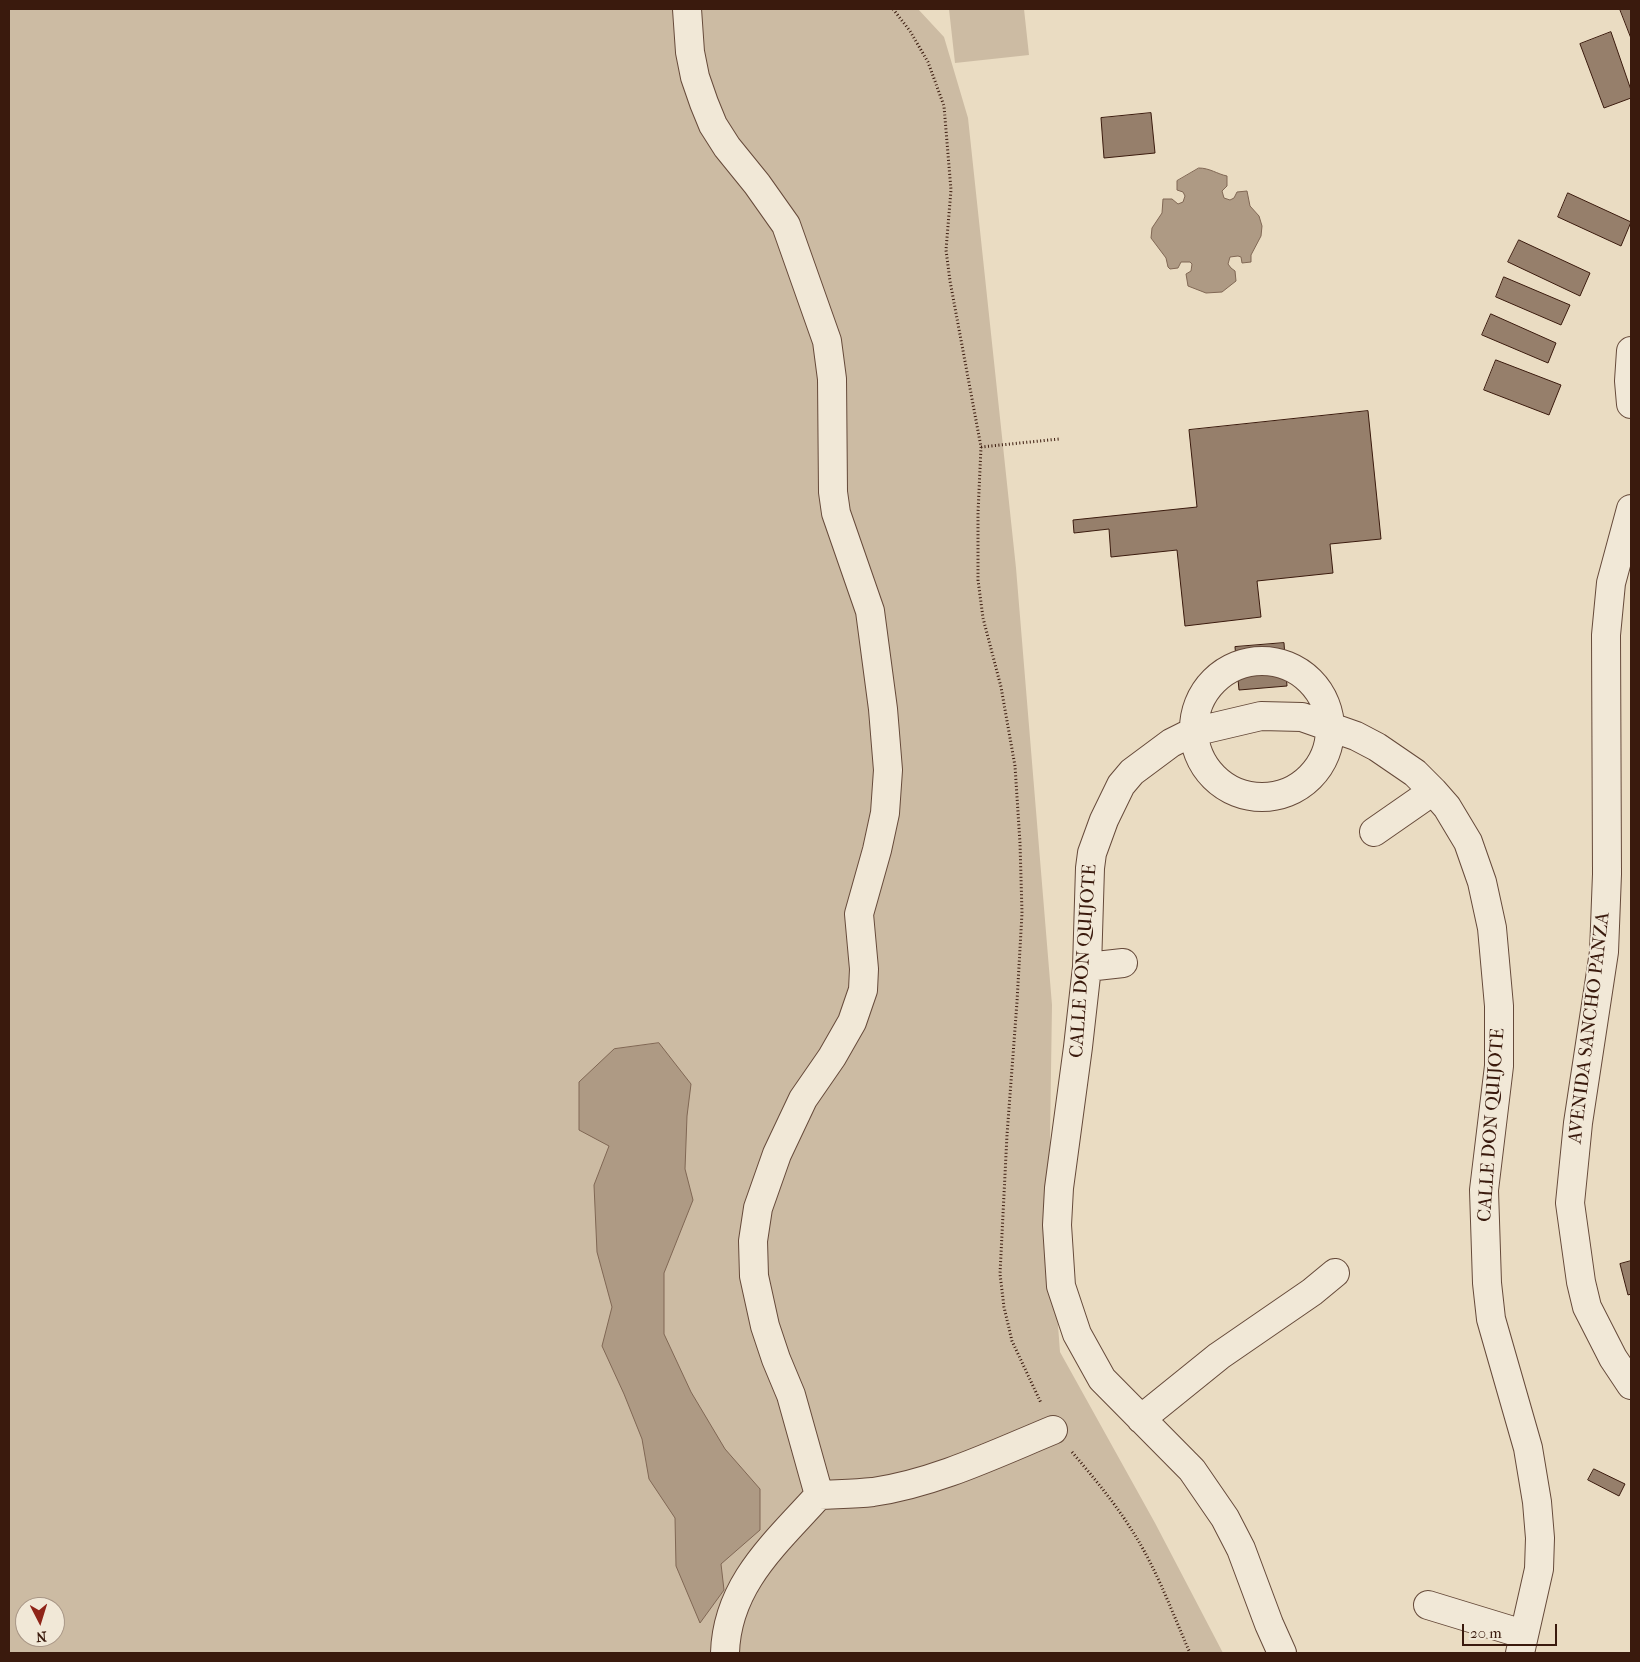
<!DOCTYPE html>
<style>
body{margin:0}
#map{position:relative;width:1640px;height:1662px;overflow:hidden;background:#eadcc2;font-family:"IM FELL French Canon",serif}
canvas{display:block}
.frame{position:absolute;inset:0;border:10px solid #3a1a0d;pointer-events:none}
.north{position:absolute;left:15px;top:1597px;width:50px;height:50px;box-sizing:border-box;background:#f1e8d7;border:1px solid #a89686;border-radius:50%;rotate:175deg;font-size:14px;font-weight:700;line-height:20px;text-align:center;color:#3a1a0d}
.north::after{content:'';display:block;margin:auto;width:18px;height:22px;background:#8f2418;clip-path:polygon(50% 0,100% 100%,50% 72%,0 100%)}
.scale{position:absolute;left:1462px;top:1624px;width:95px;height:22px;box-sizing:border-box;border:2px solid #3a1a0d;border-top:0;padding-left:6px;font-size:15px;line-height:18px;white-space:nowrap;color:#3a1a0d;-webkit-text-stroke:4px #f1e8d7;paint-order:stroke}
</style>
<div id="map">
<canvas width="1640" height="1662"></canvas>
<div class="frame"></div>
<div class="north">N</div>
<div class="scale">20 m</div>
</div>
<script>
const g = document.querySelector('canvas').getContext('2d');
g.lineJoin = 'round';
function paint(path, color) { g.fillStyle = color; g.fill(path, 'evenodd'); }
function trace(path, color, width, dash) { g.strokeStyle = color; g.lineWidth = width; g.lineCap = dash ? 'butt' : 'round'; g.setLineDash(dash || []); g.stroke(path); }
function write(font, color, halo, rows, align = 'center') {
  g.font = font + ' "IM FELL French Canon",serif'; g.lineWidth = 4; g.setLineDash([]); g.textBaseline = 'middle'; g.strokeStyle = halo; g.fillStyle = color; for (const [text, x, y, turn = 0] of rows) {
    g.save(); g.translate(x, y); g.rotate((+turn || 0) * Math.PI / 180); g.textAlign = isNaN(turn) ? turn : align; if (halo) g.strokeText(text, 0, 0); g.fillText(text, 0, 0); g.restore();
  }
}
paint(new Path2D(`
 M9,9H918L944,37L968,118L1016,568L1052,1005L1049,1205L1060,1352L1155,1523L1223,1653H9ZM25,1607H55V1637H25Z
 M949,9H1024L1029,55L955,63Z`), '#ccbba3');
const water = new Path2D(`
 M1199,168C1210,168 1217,174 1227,176V186L1222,191L1224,198L1230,200L1234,198L1237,192L1247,191L1250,206L1259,216L1262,226L1261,236L1251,255V262L1242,263L1241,257L1238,256L1230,257L1228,264L1231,268L1235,271L1236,281L1222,292L1206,293L1188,286L1186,274L1191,271L1192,264L1190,262H1181L1178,268L1170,269L1168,267L1166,258L1151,238L1152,228L1162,213L1163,199H1172L1178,204L1183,202L1185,196L1183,192L1177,190V181Z
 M659,1043L691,1084L687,1116L685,1169L693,1200L664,1273V1334L691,1392L725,1449L760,1489V1530L721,1564L724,1590L700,1623L676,1566L675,1518L649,1479L642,1439L624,1394L602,1346L612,1307L597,1252L594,1185L609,1146L579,1130V1082L614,1049Z`);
paint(water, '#ae9a84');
trace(water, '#806754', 1);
const building = new Path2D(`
 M1620,9H1631V38Z
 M1611,32L1631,90V98L1604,108L1580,44Z
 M1151,113L1155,153L1104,158L1101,118Z
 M1568,193L1631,222L1621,246L1558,217Z
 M1519,240L1590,273L1580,296L1508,262Z
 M1504,277L1570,305L1561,325L1496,297Z
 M1491,314L1556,343L1548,363L1482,335Z
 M1496,360L1561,385L1549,415L1484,390Z
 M1368,411L1381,539L1330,544L1333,573L1257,581L1261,617L1185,626L1177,550L1111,557L1109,529L1074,533L1073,520L1197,507L1189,430Z
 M1284,643L1287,686L1239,690L1235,647Z
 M1631,1261V1294L1628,1295L1620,1264Z
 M1594,1469L1625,1484L1619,1496L1588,1480Z`);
paint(building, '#967f6b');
trace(building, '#3a1a0d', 1);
const minor = new Path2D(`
 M687,9L690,52L695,77L704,103L713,125L727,147L757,184L786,225L827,341L832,379L833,492L836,513L870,611L883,709L888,770L885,813L877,850L859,914L864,969L863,990L852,1022L832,1057L803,1099L777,1154L758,1208L753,1241L754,1276L765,1326L776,1359L791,1395L819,1495C776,1543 727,1584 725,1653
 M1631,351L1629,381L1631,404
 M1631,509L1611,583L1606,635L1607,874L1604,952L1578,1123L1570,1203L1581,1282L1587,1307L1613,1358L1631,1385
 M1194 729a68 68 0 1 1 136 0a68 68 0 1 1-136 0Z
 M1374,832L1433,791
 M1087,967L1123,963
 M1141,1419L1219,1356L1312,1292L1335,1273
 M819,1495C837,1494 855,1494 873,1492C935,1483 995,1454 1053,1430
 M1428,1605L1523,1634
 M1282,1653L1269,1624L1241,1549L1225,1518L1192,1470L1102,1379L1077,1334L1061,1286L1057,1225L1059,1188L1078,1047L1087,967L1090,868L1092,853L1104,820L1121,785L1132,772L1171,743L1193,732L1261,716L1302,717L1356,736L1377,747L1415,773L1433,791L1447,807L1468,842L1482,882L1492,928L1499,1006V1066L1484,1190L1487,1283L1491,1319L1528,1448L1537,1502L1540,1538L1539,1569L1520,1653`);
trace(minor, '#664a3a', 30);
trace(new Path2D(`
 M893,9L910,31L928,62L944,106L951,190L946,250L950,281L981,447L978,513V580L983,618L1001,687L1015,766L1020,843L1022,913L1017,1002L1007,1135L1000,1274L1004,1307L1012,1341L1041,1403
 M981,447L1059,439
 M1072,1452C1094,1478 1115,1503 1133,1532C1157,1570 1172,1612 1190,1653`), '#3a1a0d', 3, [1, 2.5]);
trace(minor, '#f1e8d7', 28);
write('19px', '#3a1a0d', '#f1e8d7', [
 ["CALLE DON QUIJOTE",1084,961,-86],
 ["AVENIDA SANCHO PANZA",1590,1028,-83],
 ["CALLE DON QUIJOTE",1492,1125,-86]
]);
</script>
